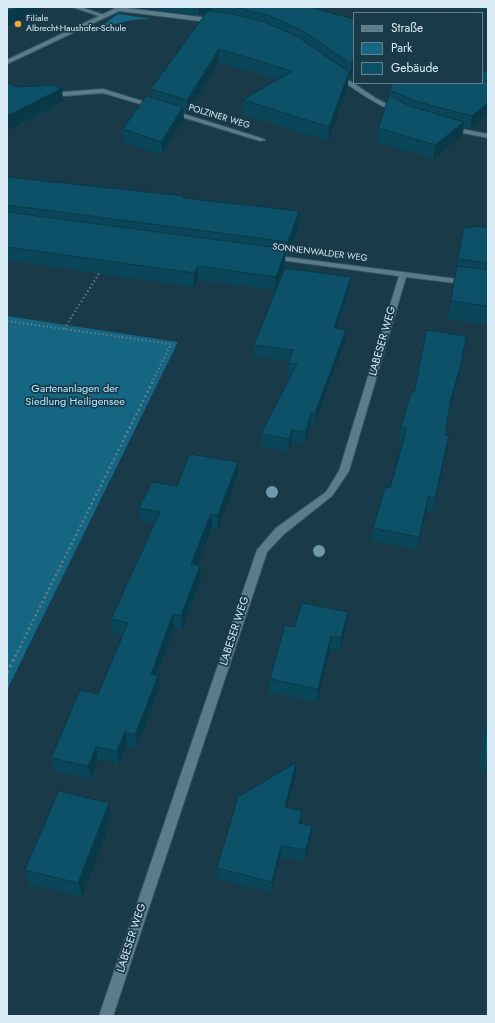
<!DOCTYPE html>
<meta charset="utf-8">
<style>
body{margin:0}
#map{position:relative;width:495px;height:1023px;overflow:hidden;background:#193a48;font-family:Jost,sans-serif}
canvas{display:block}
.frame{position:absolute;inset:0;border:8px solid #d9ebf4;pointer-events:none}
.legend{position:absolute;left:353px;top:12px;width:130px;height:72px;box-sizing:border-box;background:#193a48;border:1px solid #66818d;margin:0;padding:5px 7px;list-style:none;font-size:12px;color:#d9ebf4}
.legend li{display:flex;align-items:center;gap:8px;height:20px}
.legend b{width:20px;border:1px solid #66818d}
</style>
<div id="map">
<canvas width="495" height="1023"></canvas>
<div class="frame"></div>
<ul class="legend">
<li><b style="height:5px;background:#5a7d8c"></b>Straße</li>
<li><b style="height:11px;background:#146683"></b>Park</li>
<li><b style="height:11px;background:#0c5168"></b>Gebäude</li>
</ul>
</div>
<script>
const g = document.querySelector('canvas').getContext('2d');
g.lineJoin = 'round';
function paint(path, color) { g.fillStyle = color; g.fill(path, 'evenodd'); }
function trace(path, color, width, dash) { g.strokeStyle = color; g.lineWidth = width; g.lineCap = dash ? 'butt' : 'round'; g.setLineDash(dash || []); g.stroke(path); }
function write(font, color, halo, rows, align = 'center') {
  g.font = font + ' Jost,sans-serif'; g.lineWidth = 3.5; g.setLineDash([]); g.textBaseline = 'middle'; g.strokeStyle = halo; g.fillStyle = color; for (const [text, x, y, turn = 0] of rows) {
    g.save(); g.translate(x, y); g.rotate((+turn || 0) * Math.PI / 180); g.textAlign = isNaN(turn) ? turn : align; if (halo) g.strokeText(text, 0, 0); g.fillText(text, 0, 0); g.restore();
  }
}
paint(new Path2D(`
 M118,14L152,19L131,20L99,28Z
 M7,316L178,342L7,690Z`), '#146683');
const lane = new Path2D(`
 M72,7H80L107,16L102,17Z`);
const street = new Path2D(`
 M118,7L216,19L219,21L216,23L119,11L7,64V60Z
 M334,73H338L377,99L401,111C392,117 344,82 334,75Z
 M103,89L158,106L159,107L154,108L103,93L50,97L47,95L50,93Z
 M171,110L264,139L265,140L260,141L169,113L168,112Z
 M451,127L488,134V138L449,130V128Z
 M270,255L488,283V287L406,277L349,471L332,496L284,534L267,552L113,1016H99L257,550L276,528L326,492L339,471L399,276L273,259L269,257Z`);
trace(lane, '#385661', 2);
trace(street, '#385661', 2);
trace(new Path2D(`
 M7,321L171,344L152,382
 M64,329L100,272`), '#637e8a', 2, [1.5, 2.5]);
trace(new Path2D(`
 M13,661L153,381`), '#637e8a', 2.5, [2, 3]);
trace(new Path2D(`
 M7,673L13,660`), '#637e8a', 3, [2.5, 4]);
paint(lane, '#5a7d8c');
paint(street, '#5a7d8c');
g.fillStyle = '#6f9aad';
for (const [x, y] of [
 [272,492],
 [319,551]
]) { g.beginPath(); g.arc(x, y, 6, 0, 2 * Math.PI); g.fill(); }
paint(new Path2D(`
 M141,7H309L354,19V67L350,78L348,77V85L328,141L243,114V100L278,80L219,62L187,114L183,112L184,119L162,155L124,142L123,129L152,98L151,89L213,12V8L199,15L142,8Z
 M435,7H488V10Z
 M488,72V115L470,130L464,128L462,136L433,159L377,142L379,128L390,97V90Z
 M7,177L185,198L299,211V225L288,255H285V262L275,290L198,280L194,287L7,260Z
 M464,227L472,228H488V325L448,319Z
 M351,277L350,288L337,329L345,341L314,425L310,424L305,444L292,442L288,451L261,446V434L291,375L287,374L288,363L289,361L254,356V345Z
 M459,376L450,410L445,435L447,448L433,511L426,510L417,549L372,541L373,528L390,488L403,441L400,440L401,427L414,392Z
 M238,475L218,529L212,528L197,565L201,579L182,629L174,628L157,675L158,676L159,689L137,748L127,745L119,764L98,759L91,779L54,771L51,758L98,694L123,635L113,633L111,619L154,524L141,522L139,508L177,486Z
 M348,612L347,625L340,651L330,649L317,702L269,692L270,679L294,627Z
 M488,715V771L480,769L483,730Z
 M296,775L287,808L301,823L311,837L305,861L280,857L271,892L217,879V868Z
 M112,818L82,897L30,884L25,870Z`), '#0a4659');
paint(new Path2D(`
 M18,7H42V11L7,26V12Z
 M199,7H213V8L199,15Z
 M219,49V62L187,114V100Z
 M354,56V67L350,78L351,64Z
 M349,72L348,85L328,141L329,127Z
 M62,88L63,101L7,131V116Z
 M488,103V115L470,130L472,116Z
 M183,107L184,119L162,155L161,142Z
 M464,122L462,136L433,159L435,145Z
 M299,211V225L288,255V242Z
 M286,249L285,262L275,290L276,277Z
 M198,266V280L194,287V273Z
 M351,277L350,288L333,340L334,328Z
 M346,330L345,341L314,425L315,413Z
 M466,336L459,376L449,411L451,399Z
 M311,413L310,424L305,444L306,432Z
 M292,430V442L288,451L289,439Z
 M449,435L447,448L433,511L435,498Z
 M238,462V475L218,529V515Z
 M428,497L426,510L417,549L419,537Z
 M211,514L212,528L192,578L191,564Z
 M200,566L201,579L182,629L181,616Z
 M348,612L347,625L340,651L341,638Z
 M173,614L174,628L152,687L151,674Z
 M331,636L330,649L317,702L318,689Z
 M158,676L159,689L137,748L135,735Z
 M125,732L127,745L119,764L117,751Z
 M96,747L98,759L91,779L88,766Z
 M296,763V775L284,819L285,807Z
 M109,803L112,818L82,897L78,883Z
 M302,811L301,822L298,834L299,823Z
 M312,826L311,837L305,861L306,850Z
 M281,846L280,857L271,892L272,882Z`), '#083949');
const building = new Path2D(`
 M7,7H18L7,12Z
 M236,7H309L354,19V56L351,64L303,31L270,16Z
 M208,11L232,14L265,22L298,37L349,72L329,127L243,100L292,71L219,49L187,100L151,89Z
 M482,70L488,72V80L485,81L488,82V103L472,116L415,101L390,90L393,83H482Z
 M7,83L18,87L52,85L62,88L7,116Z
 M147,96L183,107L161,142L123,129Z
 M389,96L410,106L464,122L435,145L379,128Z
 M7,177L184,196L183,198L299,211L288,242L7,205Z
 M7,212L286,249L276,277L198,266L194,273L7,247Z
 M472,226L488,228V263L458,259L464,227L472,228Z
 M457,266L488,270V306L451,301Z
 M285,268L351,277L334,328L346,330L315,413H311L306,432L292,430L289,439L261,434L297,364L288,363L293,350L254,345Z
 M427,330L466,336L461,364L451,399L445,435H449L435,498L428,497L419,537L373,528L385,487L390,488L407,428L401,427L411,392H414Z
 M190,454L238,462L218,515L211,514L191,564L200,566L181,616L173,614L151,674L158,676L135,735L125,732L117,751L96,747L88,766L51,758L80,690L98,694L128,623L111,619L160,512L139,508L152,482L177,486Z
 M302,603L348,612L341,638L331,636L318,689L270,679L285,625L294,627Z
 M488,715V755H484Z
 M296,763L285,807L302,811L299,823L312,826L306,850L281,846L272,882L217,868L238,797Z
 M59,791L109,803L78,883L25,870Z`);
paint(building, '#0c5168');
trace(building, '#083949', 1);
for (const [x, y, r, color] of [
 [18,24,4,"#eaaa39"]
]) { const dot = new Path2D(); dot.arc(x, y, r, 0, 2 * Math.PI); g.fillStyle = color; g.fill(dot); trace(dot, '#193a48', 1.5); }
write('9px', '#d9ebf4', '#193a48', [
 ["Filiale",26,19],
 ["Albrecht-Haushofer-Schule",26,29]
], 'left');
write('9px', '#d9ebf4', '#193a48', [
 ["POLZINER WEG",219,117,17],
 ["SONNENWALDER WEG",320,253,7]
]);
write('11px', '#d9ebf4', '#193a48', [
 ["LABESER WEG",383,341,-74],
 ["LABESER WEG",235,631,-72],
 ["LABESER WEG",132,938,-72]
]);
write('11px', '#b5e8ff', '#193a48', [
 ["Gartenanlagen der",75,389],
 ["Siedlung Heiligensee",75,402]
]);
</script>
